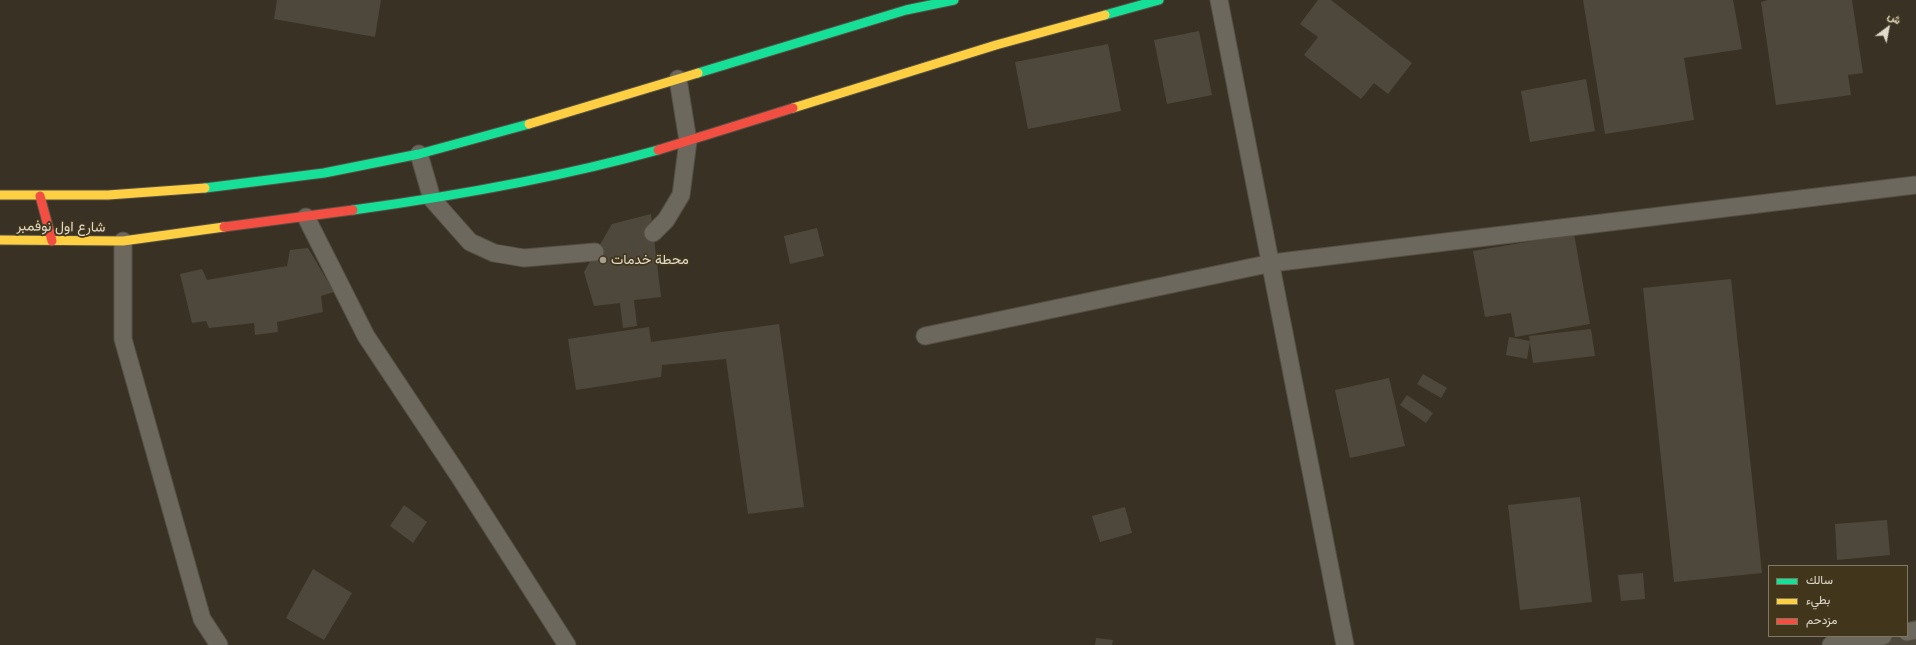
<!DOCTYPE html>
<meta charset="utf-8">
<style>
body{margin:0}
#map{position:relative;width:1916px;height:645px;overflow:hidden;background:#393224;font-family:"PT Sans",Vazirmatn,sans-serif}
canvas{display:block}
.legend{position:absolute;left:1768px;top:565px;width:140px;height:72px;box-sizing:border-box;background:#41361c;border:1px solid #817862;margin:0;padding:5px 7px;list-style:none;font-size:12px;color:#e1dacb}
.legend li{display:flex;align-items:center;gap:8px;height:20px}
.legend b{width:20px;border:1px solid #817862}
.north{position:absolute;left:1868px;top:8px;width:40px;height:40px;-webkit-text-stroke:3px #41361c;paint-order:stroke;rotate:32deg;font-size:11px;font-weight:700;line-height:16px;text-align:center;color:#e1dacb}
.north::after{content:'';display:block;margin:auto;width:14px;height:18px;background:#e1dacb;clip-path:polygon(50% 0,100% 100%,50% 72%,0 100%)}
</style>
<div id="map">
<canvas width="1916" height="645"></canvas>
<ul class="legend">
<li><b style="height:5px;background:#16e098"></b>سالك</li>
<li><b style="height:5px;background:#ffcf43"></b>بطيء</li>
<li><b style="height:5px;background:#f24e42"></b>مزدحم</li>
</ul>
<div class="north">ش</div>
</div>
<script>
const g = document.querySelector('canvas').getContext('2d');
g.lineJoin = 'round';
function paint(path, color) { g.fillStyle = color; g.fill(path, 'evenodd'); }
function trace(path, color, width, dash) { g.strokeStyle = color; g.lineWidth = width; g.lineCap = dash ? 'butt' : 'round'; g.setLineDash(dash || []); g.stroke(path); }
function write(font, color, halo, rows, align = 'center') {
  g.font = font + ' "PT Sans",Vazirmatn,sans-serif'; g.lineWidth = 3.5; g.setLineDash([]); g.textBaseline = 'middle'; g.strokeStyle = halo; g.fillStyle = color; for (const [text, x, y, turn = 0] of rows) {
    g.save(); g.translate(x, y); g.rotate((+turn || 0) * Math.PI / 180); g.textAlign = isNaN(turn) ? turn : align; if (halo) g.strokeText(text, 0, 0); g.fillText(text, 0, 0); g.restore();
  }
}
paint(new Path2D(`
 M277,0H381L375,37L274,19Z
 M1318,0H1331L1412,63L1388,94L1374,83L1361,99L1304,55L1318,37L1300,24Z
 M1583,0H1733L1742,49L1684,58L1694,120L1605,134Z
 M1768,0H1852L1863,73L1848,75L1851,95L1776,105L1761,2Z
 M1199,31L1212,95L1167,104L1154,40Z
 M1108,44L1121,111L1028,129L1015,62Z
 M1586,79L1595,131L1530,142L1521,91Z
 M651,214L661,297L634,300L637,326L623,328L620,303L594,306L584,272L612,224Z
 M817,228L824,256L790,264L784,236Z
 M1574,234L1590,324L1515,337L1511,313L1485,317L1473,251Z
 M308,248L334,292L321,296L323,312L277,322L278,332L255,335L254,323L209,328L206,321L192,323L180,274L202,269L207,280L287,266L290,250Z
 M1731,279L1762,573L1674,582L1643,288Z
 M779,324L804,507L748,514L726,359L662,365L661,377L576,390L568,339L649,327L651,342Z
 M1591,329L1595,356L1533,363L1529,336Z
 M1509,337L1530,341L1527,359L1506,355Z
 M1423,374L1447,388L1441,398L1417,384Z
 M1389,378L1405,446L1350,458L1335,390Z
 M1407,395L1433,413L1426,423L1400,405Z
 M1580,497L1592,602L1520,610L1508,505Z
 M404,505L427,522L413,543L390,526Z
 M1125,507L1132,533L1100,542L1092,516Z
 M1887,520L1890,555L1837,560L1835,524Z
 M313,569L352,593L324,640L286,618Z
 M1643,573L1645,599L1621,601L1618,575Z
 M1916,620V645H1874L1872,636H1907V622Z
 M1096,638L1113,640L1112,645H1095Z`), '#4e483c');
const lane = new Path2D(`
 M1219,0L1345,645
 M419,154L432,199L470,242L494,253L524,258L595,252
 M306,217L366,336L459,476L567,645
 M653,233L666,220L681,195L688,141L678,79
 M123,241V339L202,619L219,645
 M925,336L1272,263L1916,185
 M1907,632L1916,630
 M1831,645L1883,636`);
const fast = new Path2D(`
 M1105,15L1159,0
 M698,73L906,10L954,0
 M205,188L324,173L419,154L529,124
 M353,210C455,196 558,178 658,150`);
const slow = new Path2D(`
 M793,108L996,45L1105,15
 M529,124L698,73
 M0,195H108L205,188
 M0,240L123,241L224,227`);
const jam = new Path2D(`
 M658,150L793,108
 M40,196L52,241
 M224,227L353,210`);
trace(lane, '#545043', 19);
trace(fast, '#545043', 11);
trace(slow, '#545043', 11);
trace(jam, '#545043', 11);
trace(lane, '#6d685e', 17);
trace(fast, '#16e098', 9);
trace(slow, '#ffcf43', 9);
trace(jam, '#f24e42', 9);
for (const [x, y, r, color] of [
 [603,260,4,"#a69f91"]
]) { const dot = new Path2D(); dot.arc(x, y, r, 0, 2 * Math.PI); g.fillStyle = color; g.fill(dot); trace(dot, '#41361c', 1.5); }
write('14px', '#e1dacb', '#41361c', [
 ["شارع اول نوفمبر",61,227,1]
]);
write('14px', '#e1dacb', '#41361c', [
 ["محطة خدمات",611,260]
], 'left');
</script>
